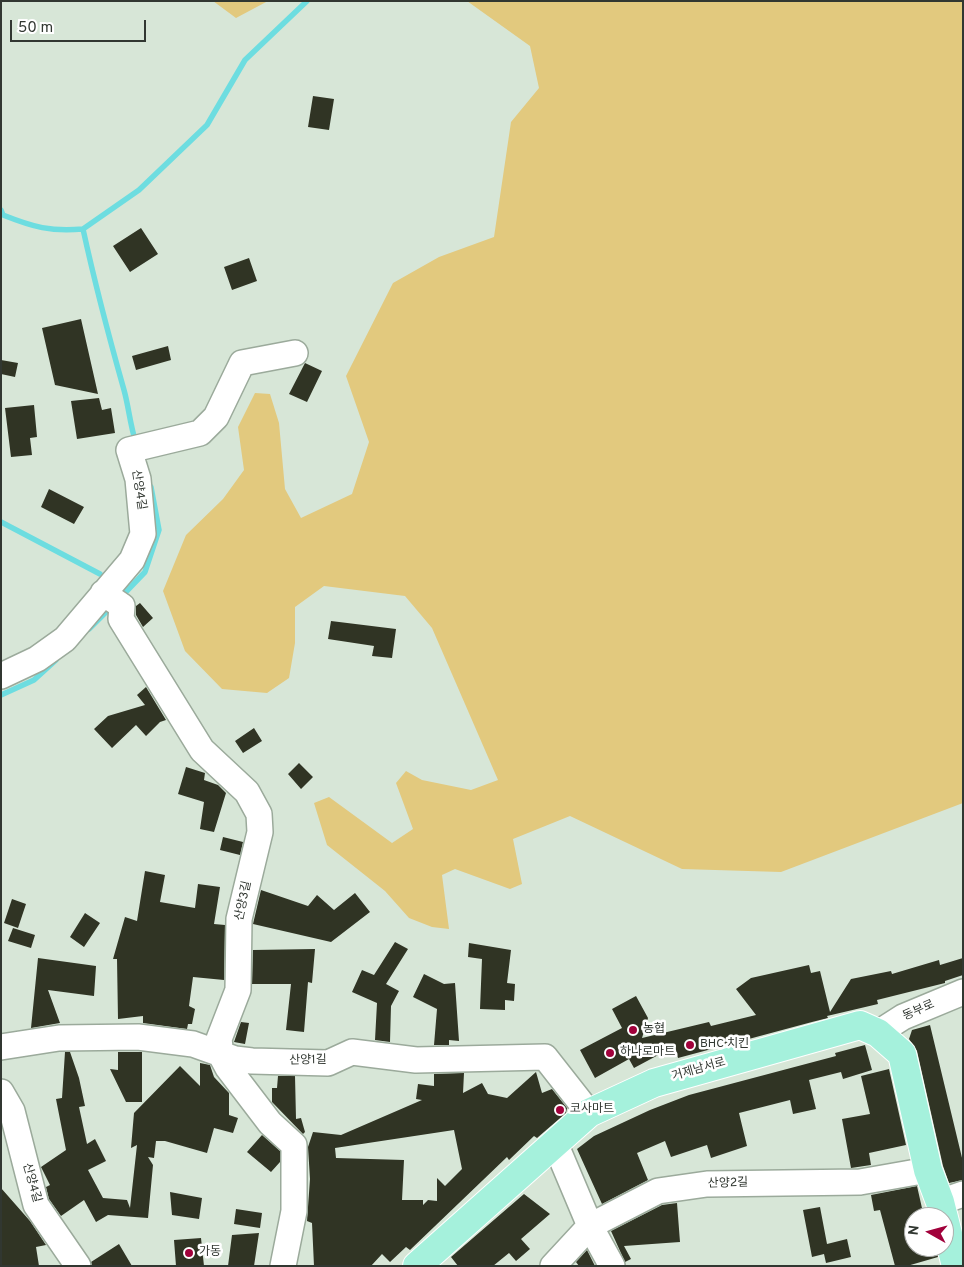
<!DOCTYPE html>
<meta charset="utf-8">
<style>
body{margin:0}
#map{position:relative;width:964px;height:1267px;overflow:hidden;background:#d7e6d7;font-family:Overpass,sans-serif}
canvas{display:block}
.frame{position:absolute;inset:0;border:2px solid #313731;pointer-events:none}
.north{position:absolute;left:904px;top:1207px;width:50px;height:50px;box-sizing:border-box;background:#fff;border:1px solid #adafad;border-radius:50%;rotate:277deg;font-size:14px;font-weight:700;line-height:20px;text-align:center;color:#313731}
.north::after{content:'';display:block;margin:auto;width:18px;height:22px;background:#a1013b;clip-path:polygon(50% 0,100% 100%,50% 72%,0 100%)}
.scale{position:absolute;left:10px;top:20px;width:136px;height:22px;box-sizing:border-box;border:2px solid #313731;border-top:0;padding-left:6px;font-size:15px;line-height:18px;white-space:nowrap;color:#313731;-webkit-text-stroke:4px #fff;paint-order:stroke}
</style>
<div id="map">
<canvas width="964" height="1267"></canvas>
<div class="frame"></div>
<div class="north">N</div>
<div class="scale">50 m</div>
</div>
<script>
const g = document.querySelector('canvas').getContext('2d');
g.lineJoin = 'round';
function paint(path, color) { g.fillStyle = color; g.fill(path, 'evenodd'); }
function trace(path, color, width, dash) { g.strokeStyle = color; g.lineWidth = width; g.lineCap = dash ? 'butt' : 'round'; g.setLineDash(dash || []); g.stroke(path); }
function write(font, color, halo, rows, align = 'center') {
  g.font = font + ' Overpass,"Noto Sans KR",sans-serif'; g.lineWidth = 5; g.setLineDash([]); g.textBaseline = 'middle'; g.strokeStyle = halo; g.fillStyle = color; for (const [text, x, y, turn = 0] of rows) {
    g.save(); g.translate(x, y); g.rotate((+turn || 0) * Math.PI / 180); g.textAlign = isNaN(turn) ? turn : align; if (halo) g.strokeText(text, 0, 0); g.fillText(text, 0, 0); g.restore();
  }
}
paint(new Path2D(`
 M213,1H268L236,18Z
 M467,1H963V803L781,872L682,869L570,816L513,839L522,884L510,889L455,869L442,875L449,929L432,927L409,918L385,891L327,845L314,803L329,797L392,843L413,829L396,783L406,771L422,780L471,790L498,780L432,628L405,596L324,586L295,607V643L289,678L267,693L222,689L185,651L163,591L186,535L223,499L244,470L238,427L255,393L270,394L279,423L285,489L301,518L352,494L369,442L346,376L393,283L439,257L494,237L511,122L539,88L530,46Z`), '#e2c97e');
trace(new Path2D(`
 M1,210L3,215C33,227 51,232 83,229
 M136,443C130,425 129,408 124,390C109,337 95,284 83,229L139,190L207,125L245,60L307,1
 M1,522L100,574
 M120,598L145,572L159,530L151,487
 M89,629L112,606
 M1,695L34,680L56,660`), '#6ddde0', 5.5);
paint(new Path2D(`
 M313,96L334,99L329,130L308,127Z
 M141,228L158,254L130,272L113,246Z
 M249,258L257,281L232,290L224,267Z
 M81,319L98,394L55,385L42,328Z
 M168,346L171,360L136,370L132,356Z
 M1,360L18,363L15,377L1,374Z
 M305,363L322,371L307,402L289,394Z
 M99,398L102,410L111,408L115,433L77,439L71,401Z
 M34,405L37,437L30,438L32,455L11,457L5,408Z
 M49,489L84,507L74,524L41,507Z
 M140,603L153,618L143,627L136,615V606Z
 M331,621L396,629L392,658L372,656L374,646L328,639Z
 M146,687L166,720L160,722L146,736L136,725L112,748L94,729L108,716L145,705L137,695Z
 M254,728L262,741L243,753L235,741Z
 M299,763L313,777L301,789L288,774Z
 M186,767L205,773L204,780L218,785L226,793L214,832L200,829L204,802L178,794Z
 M223,837L243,842L240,855L220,850Z
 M145,871L165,875L160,902L195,908L198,884L220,887L214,924L225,925L224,980L193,977L189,1006L195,1009L192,1024H188L187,1029L143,1023V1016L118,1019L117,959H113L125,917L137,921Z
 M261,890L308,906L317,895L334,910L355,893L370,912L331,942L253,924Z
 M12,899L26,904L18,928L4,923Z
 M85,913L100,923L84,947L70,937Z
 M13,928L35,935L31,948L8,941Z
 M395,942L408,949L386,984L399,991L391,1006L390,1042L375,1040L377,1003L352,992L362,970L374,975Z
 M469,943L511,950L507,983L515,984L514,1001L505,1000V1010L480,1009L482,959L468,957Z
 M315,949L312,983L308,982L304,1032L286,1030L291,984H252L253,950Z
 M38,958L96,966L94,996L48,990L60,1023L31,1028Z
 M963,958V975L945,981V983L877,1000L878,1004L827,1016L828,1018L812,1022L678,1058L675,1046L634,1068L629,1059L595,1078L580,1050L622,1028L612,1009L636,996L648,1018L642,1038L709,1022L711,1026L756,1015L736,989L751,978L809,965L811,973L820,971L830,1012L851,979L891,971L892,974L939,960L940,965Z
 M424,974L444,984L455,983L459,1041L449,1040V1045H434L437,1009L413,997Z
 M241,1022L249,1023L245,1044L234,1042Z
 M930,1025L963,1162V1180L949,1183L943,1166L917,1051L909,1039L912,1030Z
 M865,1045L872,1070L843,1079L841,1072L809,1080L816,1109L793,1114L790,1100L739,1113L747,1146L711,1158L707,1145L671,1157L665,1141L637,1153L648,1180L602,1204L577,1149L594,1136L650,1110L689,1095L836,1056L835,1053Z
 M65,1052H70L79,1078L85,1106L79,1107L87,1144L95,1139L106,1161L88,1170L103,1198L127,1200L130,1208L137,1145L131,1148L134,1113L180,1066L200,1086V1063L210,1065L214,1077L229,1093V1115L238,1118L233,1133L214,1128L207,1153L165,1141H156L154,1158L148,1157L153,1165L148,1218L108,1215L96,1222L84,1200L61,1216L49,1199L46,1187L50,1185L41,1167L66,1150L56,1099L62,1098Z
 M118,1052H142V1102H126L110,1069L118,1070Z
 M889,1069L906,1145L869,1153L871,1165L851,1168L842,1119L870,1114L861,1076Z
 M536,1072L542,1093L552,1089L567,1108L566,1113L537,1138L534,1136L509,1160L507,1157L410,1250L406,1247L390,1262L382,1254L371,1266H314L312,1223L307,1221L310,1179L308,1147L313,1132L341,1135L422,1100L416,1099L418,1084L434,1086V1074L464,1073L463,1093L482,1083L488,1094L507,1098ZM454,1130L462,1169L445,1186L437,1178V1201L428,1200L423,1205V1200H402L404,1160L336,1158L335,1148Z
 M278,1076H295L296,1119L301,1118L305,1132L303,1134L272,1102V1088H277Z
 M262,1135L280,1151V1162L271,1172L247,1152Z
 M917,1186L924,1217H914V1247H935L938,1257L907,1266H895L880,1210L874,1211L871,1195Z
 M1,1188L30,1221L46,1245L36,1247L39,1266H1Z
 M170,1192L202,1198L199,1219L172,1215Z
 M524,1194L550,1214L521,1239L530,1249L516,1261L509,1253L493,1266H458L451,1257Z
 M677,1203L680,1242L624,1246L631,1259L625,1262L611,1231L662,1205Z
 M820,1207L827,1244L847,1239L851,1257L826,1263L824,1254L812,1257L803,1210Z
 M236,1209L262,1213L260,1228L234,1224Z
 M259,1233L254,1266H228L232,1235Z
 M201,1238L204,1266H176L174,1240Z
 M119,1244L132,1266H92L91,1262Z
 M587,1250L595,1266H579L576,1262Z`), '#303424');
const minor = new Path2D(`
 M103,593L122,606L121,619L202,750L247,792L259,814L260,832L239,919L238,990L219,1039L221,1055L228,1068L270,1123L294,1145V1211L283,1266
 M1,676L37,659L65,639L132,560L143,534L138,479L129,450L200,433L216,417L242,363L295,353
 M878,1033L903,1017L963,992
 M1,1047L59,1038L138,1037L193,1044L235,1059L252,1061L328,1063L352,1052L416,1060L545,1057L589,1113
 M1,1092L12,1111L36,1205L78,1266
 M555,1143L590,1226L612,1266
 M940,1202L963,1194
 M553,1266L590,1226L658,1191L707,1184L860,1182L928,1170`);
const major = new Path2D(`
 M417,1266L589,1113L654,1083L860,1025L878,1033L902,1054L928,1170L940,1202L956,1266`);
trace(minor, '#9baa9b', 28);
trace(major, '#fff', 30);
trace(minor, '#fff', 25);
trace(major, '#a5f1dc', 28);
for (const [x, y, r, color] of [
 [633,1030,5,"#a1013b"],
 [690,1045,5,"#a1013b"],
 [610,1053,5,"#a1013b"],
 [560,1110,5,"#a1013b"],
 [189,1253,5,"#a1013b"]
]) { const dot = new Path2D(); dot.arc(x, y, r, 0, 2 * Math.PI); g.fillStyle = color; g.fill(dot); trace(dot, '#fff', 2); }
write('12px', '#313731', '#fff', [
 ["산양4길",138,490,81],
 ["산양3길",244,901,-78],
 ["동부로",919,1011,-24],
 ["산양1길",308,1061,-1],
 ["거제남서로",699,1070,-16],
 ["산양4길",31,1183,74],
 ["산양2길",728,1184,-2]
]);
write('12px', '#313731', '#fff', [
 ["농협",643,1030],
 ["BHC 치킨",700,1045],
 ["하나로마트",620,1053],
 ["코사마트",570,1110],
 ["가동",199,1253]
], 'left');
</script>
